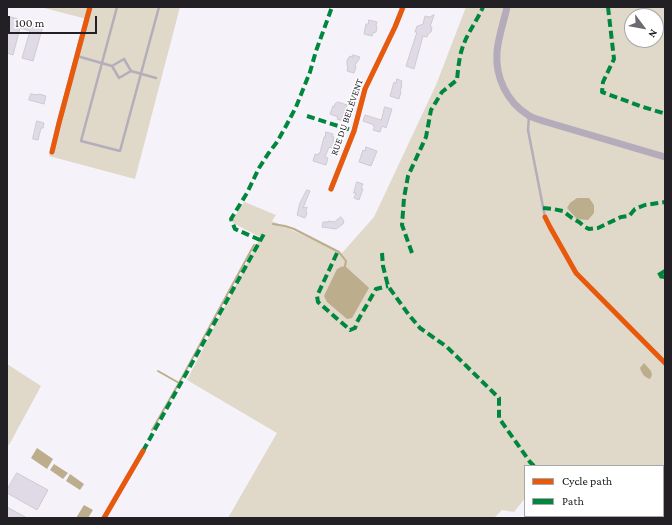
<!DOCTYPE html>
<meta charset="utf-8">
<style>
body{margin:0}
#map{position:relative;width:672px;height:525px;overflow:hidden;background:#f5f2fa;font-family:"Crimson Pro",serif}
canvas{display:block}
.frame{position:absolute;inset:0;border:8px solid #222025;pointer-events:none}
.legend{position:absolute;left:524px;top:465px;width:140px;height:52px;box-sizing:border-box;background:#fff;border:1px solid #a7a6a8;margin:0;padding:5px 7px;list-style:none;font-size:12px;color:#222025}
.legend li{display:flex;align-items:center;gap:8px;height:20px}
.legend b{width:20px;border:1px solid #a7a6a8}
.north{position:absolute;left:624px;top:8px;width:40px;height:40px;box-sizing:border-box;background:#fff;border:1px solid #a7a6a8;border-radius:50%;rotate:122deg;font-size:11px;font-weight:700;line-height:16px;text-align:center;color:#222025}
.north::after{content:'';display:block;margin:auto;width:14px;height:18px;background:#6c6a70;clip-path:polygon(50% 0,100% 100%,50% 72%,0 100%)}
.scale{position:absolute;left:8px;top:16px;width:89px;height:18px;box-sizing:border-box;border:2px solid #222025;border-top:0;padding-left:5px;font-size:12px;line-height:14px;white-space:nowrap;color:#222025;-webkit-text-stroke:3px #fff;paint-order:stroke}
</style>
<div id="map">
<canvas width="672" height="525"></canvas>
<div class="frame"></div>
<ul class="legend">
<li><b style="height:5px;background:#e8590c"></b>Cycle path</li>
<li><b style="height:5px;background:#00873e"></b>Path</li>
</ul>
<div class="north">N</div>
<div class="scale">100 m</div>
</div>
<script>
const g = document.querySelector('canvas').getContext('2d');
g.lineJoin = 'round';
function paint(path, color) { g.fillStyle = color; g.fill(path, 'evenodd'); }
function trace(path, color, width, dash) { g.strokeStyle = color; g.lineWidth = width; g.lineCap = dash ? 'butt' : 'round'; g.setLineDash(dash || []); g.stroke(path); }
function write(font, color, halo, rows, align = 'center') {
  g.font = font + ' "Crimson Pro",serif'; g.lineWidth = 3; g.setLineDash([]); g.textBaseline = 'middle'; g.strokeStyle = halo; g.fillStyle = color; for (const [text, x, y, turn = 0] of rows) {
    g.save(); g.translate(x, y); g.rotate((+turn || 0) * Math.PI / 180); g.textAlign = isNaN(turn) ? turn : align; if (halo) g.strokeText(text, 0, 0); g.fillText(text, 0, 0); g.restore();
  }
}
paint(new Path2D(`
 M40,7H180L135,179L49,156L87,19Z
 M466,7H665V515L663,514V466H525V498L514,512L502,510L494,518H228L277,433L187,380L261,236H258L233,223L232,221L244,202L247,203L276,215L272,221L342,253L374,217L436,85ZM632,16H656V40H632Z
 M7,364L41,386L9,445L7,444Z
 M537,516H600L597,518H538Z`), '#e0d8c9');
paint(new Path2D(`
 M577,198H589L594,205V213L588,220L577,219L567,208L570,203Z
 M345,266L367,286L369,288L352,318L347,319L327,302L324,296L337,269L341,267Z
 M644,363L651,371L652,375L650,379C644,377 642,374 640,368Z
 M37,448L53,459L47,469L31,458Z
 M54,464L68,473L63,479L50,470Z
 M70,474L84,484L80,490L66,481Z
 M84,505L93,510L88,518H76Z`), '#bcae8c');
trace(new Path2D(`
 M273,224L285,226L294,229L339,252L346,261L345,266
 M158,371L179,383
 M152,430L179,383L254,245`), '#bcae8c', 2);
const building = new Path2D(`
 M434,15L430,27H432L431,32L428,34L427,37L423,36L414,69L406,66L417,32H415L417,26H418L423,24L425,16L429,17Z
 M11,17L43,26L33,61L22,58L30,31L20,28L13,55L7,53V31Z
 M369,20L377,22L376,25L377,27L376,32L373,33L372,36L364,34L366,24H368Z
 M353,55L360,57L358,61L355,65L356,67L354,73L347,71L348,67L347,66V60L350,56L353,57Z
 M397,79L402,81L401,84L402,85L400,92H401L399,99L390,96L394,82L396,83Z
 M31,94L38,95L39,94L46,96L44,104L29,100Z
 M338,102L347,105L343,121L337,119L338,117L330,114L333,106L334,107L335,104Z
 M385,107L392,109L386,128L382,126L380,132L373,130L375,127L373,126L374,125L363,121L365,115L381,120Z
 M37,121L44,123L43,128H41L38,140L33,139Z
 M326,132L333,134L332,137H334L333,141L341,145L339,150L329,147L325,157L328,158L326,165L313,161L315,154L318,155L319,153H320L324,137H325Z
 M366,147L377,151L371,166L359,162L363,150L365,151Z
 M357,182L363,184L361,188L363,189L359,200L354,198L356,193H354Z
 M307,190L310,191L303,208L307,207L306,211L307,213L305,218L297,215L300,203Z
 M341,217L344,221L343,224L336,229L322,227L323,222H328V221L334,222Z
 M17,473L48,490L37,510L7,493V490Z
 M7,507L27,518H7Z`);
paint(building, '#e0dae6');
trace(building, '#cdcad1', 1);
trace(new Path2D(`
 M117,7L81,141L120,151L159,7
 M77,56L112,66
 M131,71L119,78L112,66L124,59L131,71L156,78
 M529,116L528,130L545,217`), '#b4aeba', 2.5);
trace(new Path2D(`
 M52,152L59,123L90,7
 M331,189L354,131L365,89L395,27L403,7
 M104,518L143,451`), '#b4aeba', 5);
trace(new Path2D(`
 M507,7C504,21 498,38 497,52C495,77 507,102 528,115C532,118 538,119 543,121L665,157`), '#b4acba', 7);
trace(new Path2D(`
 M608,7L614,59L603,82L602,92L643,107L663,113H665
 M307,116L354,131
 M543,208L553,209L563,211L572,218L579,222L585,227L589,229L598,228L621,217L629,216L635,209L645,205L665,202
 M260,240L235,229L231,219L247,193L259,168L268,154L277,142L286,126L296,107L310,72L316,51L332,7
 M337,253L317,296L318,302L350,330L355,328L357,322L376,289L388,286
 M382,253L383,266L388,286L409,315L420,328L447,347L499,398V418L530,462L534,466
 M412,253L402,225L404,198L408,176L426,137L431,110L442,92L457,80C458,70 459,58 462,49C467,33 477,21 483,7
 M665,271L657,276L665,277
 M143,451L265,232
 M663,501H665`), '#00873e', 4, [8, 4]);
trace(new Path2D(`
 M52,152L59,123L90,7
 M331,189L354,131L365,89L395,27L403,7
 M545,217L550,227L576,273L665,363
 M104,518L143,451`), '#e8590c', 5);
write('10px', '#222025', '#fff', [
 ["RUE DU BEL ÉVENT",347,117,-71]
]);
</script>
